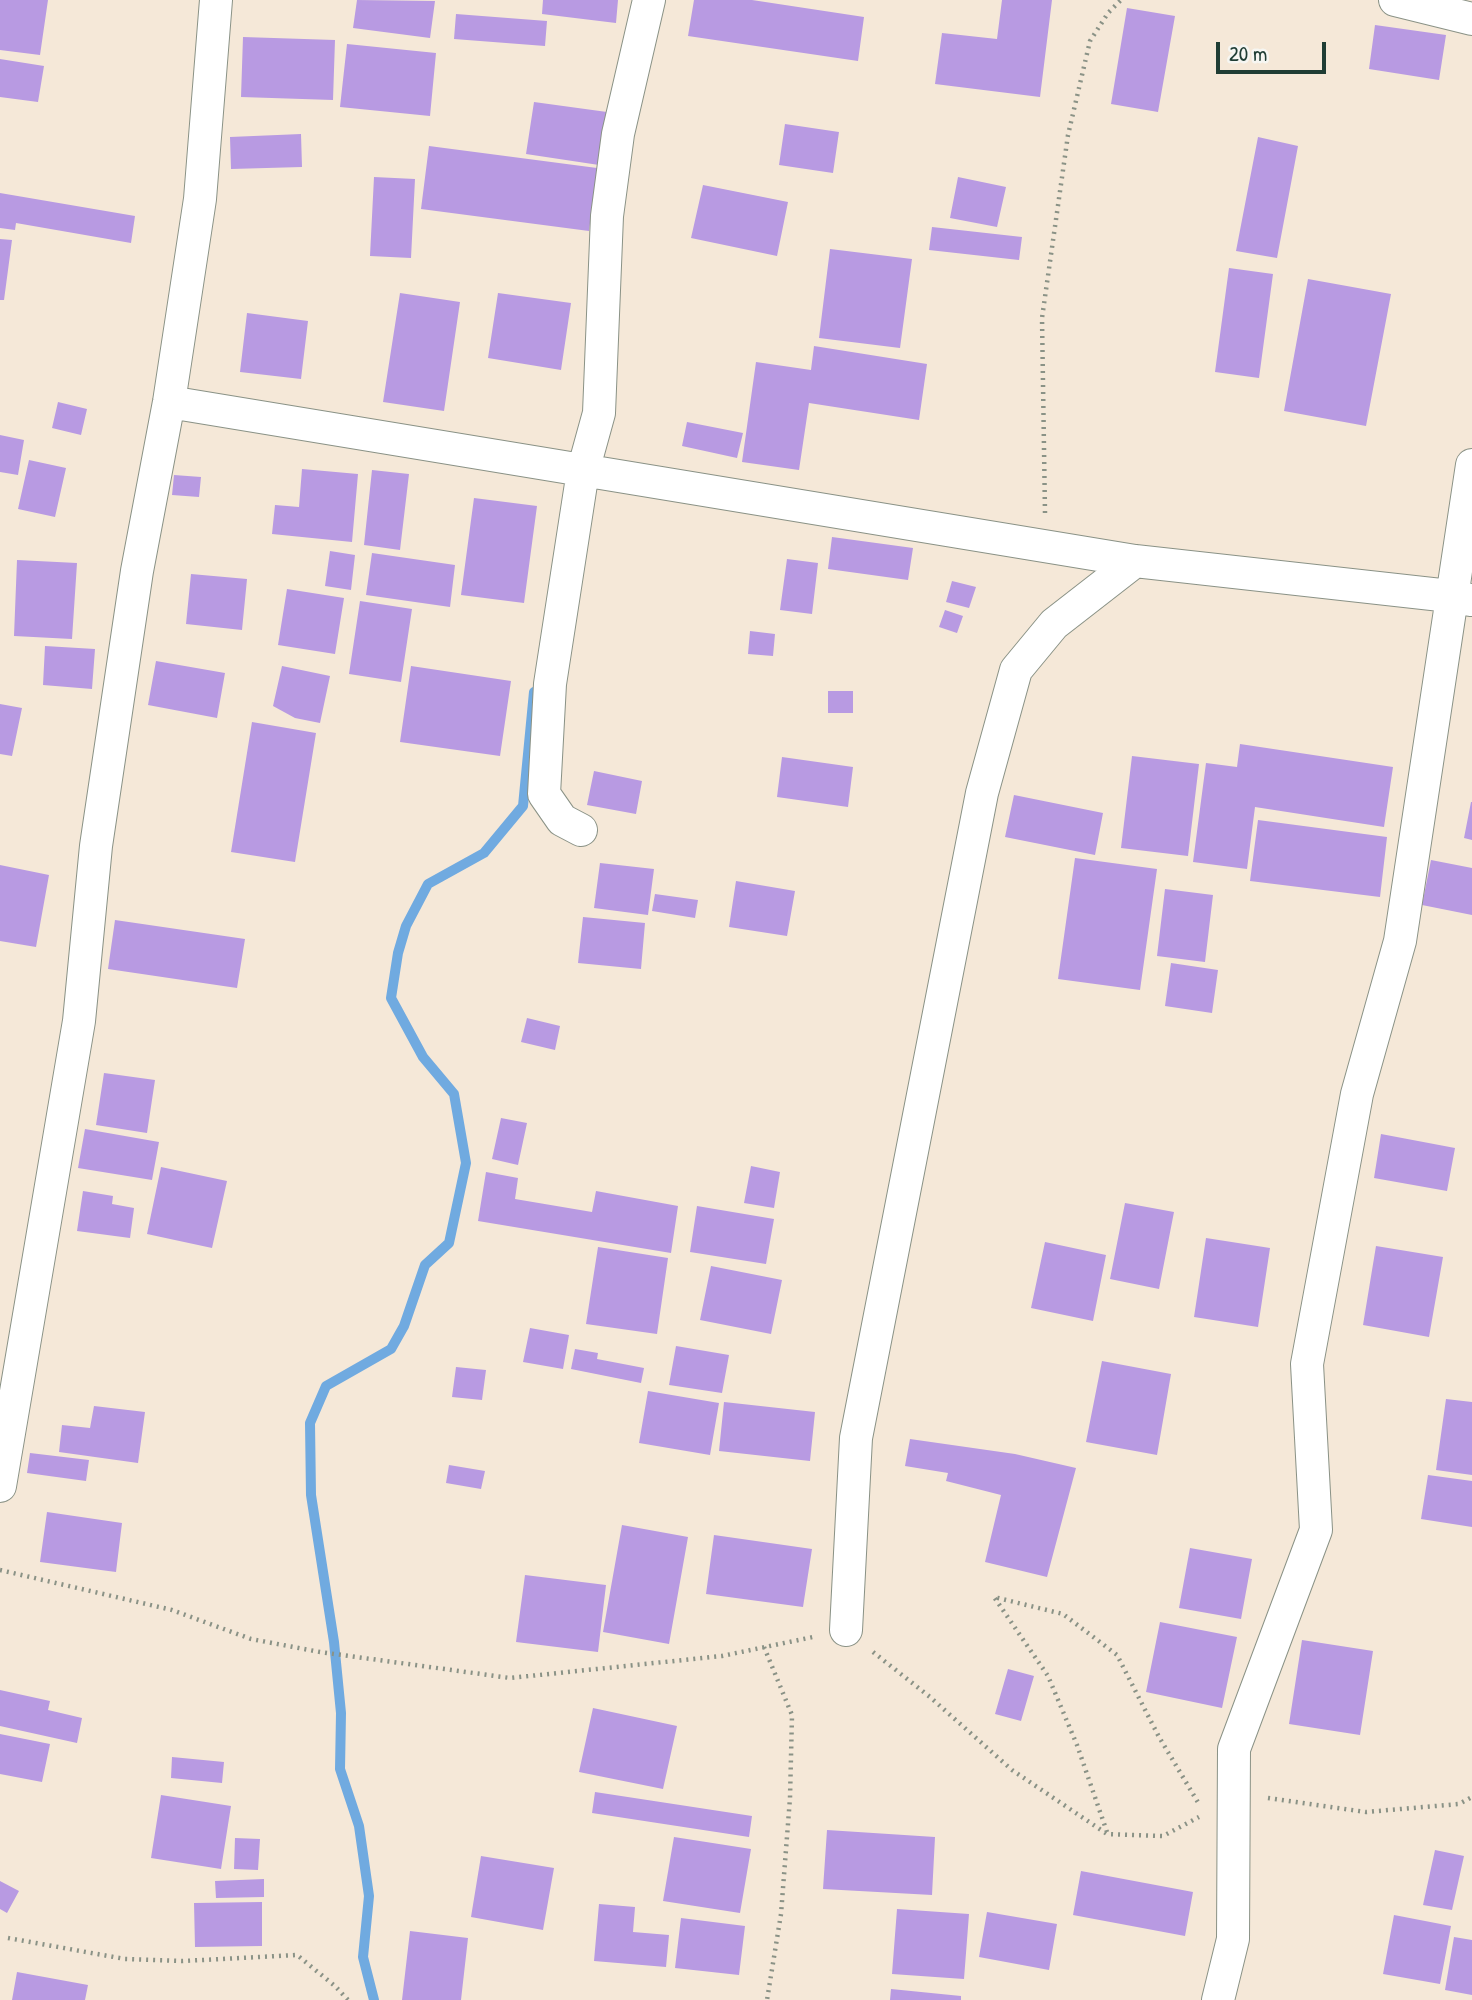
<!DOCTYPE html>
<style>
body{margin:0}
#map{position:relative;width:1472px;height:2000px;overflow:hidden;background:#f5e8d8;font-family:"Patrick Hand",sans-serif}
canvas{display:block}
.scale{position:absolute;left:1216px;top:42px;width:110px;height:32px;box-sizing:border-box;border:4px solid #1f3d34;border-top:0;padding-left:9px;font-size:21px;line-height:24px;white-space:nowrap;color:#1f3d34;-webkit-text-stroke:5px #f6f6f2;paint-order:stroke}
</style>
<div id="map">
<canvas width="1472" height="2000"></canvas>
<div class="scale">20 m</div>
</div>
<script>
const g = document.querySelector('canvas').getContext('2d');
g.lineJoin = 'round';
function trace(path, color, width, dash) { g.strokeStyle = color; g.lineWidth = width; g.lineCap = dash ? 'butt' : 'round'; g.setLineDash(dash || []); g.stroke(path); }
function paint(path, color) { g.fillStyle = color; g.fill(path, 'evenodd'); }
trace(new Path2D(`
 M374,2000L363,1957L369,1896L359,1826L340,1769L341,1713L334,1642L311,1495L310,1423L326,1386L391,1349L404,1326L425,1265L449,1243L466,1163L454,1094L423,1057L391,998L398,953L406,926L428,884L484,853L523,806L534,692`), '#70aae0', 10);
paint(new Path2D(`
 M0,0H48L40,55L0,50Z
 M357,0L435,1L430,38L353,28Z
 M543,0H618L616,23L542,14Z
 M694,0H752L864,17L858,61L688,36Z
 M1002,0H1052L1040,97L935,84L942,33L997,39Z
 M1127,8L1175,16L1158,112L1111,104Z
 M456,14L547,21L545,46L454,39Z
 M1375,25L1446,35L1439,80L1369,69Z
 M243,37L335,40L333,100L241,97Z
 M347,44L436,53L430,116L340,107Z
 M0,59L44,66L38,102L0,97Z
 M534,102L607,112L599,165L526,154Z
 M785,124L839,132L833,173L779,165Z
 M301,134L302,167L231,169L230,137Z
 M1258,137L1298,146L1277,258L1236,251Z
 M429,146L597,168L589,231L421,209Z
 M374,177L415,179L411,258L370,256Z
 M958,177L1006,187L997,227L950,218Z
 M703,185L788,202L777,256L691,238Z
 M0,193L135,216L131,243L16,223L15,230L0,228Z
 M932,227L1022,237L1019,260L929,250Z
 M0,239L12,240L4,300H0Z
 M830,249L912,259L900,348L819,338Z
 M1229,268L1273,274L1259,378L1215,372Z
 M1308,279L1391,294L1366,426L1284,411Z
 M400,293L460,302L444,411L383,402Z
 M498,293L571,303L561,370L488,358Z
 M247,313L308,321L301,379L240,372Z
 M814,346L927,364L919,420L809,403L799,470L742,462L756,362L811,370Z
 M58,402L87,409L81,435L52,428Z
 M687,422L743,433L737,458L682,446Z
 M0,435L24,440L18,475L0,472Z
 M29,460L66,468L55,517L18,509Z
 M302,469L358,474L352,542L272,534L275,505L299,507Z
 M372,470L409,474L400,550L364,545Z
 M174,475L201,477L199,497L172,495Z
 M474,498L537,506L524,603L461,595Z
 M832,537L913,548L908,580L828,569Z
 M330,551L355,555L351,590L325,586Z
 M372,553L455,565L450,607L366,595Z
 M787,559L818,563L812,614L780,610Z
 M17,560L77,563L72,639L14,636Z
 M191,574L247,579L242,630L186,624Z
 M952,581L976,587L969,608L946,602Z
 M287,589L344,598L335,654L278,645Z
 M360,601L412,609L401,682L349,674Z
 M945,610L963,616L957,633L939,627Z
 M750,631L775,634L773,656L748,654Z
 M45,646L95,649L92,689L43,685Z
 M156,661L225,673L217,718L148,705Z
 M282,666L330,676L320,723L295,718L273,706Z
 M411,666L511,681L500,756L400,742Z
 M828,691H853V713H828Z
 M0,704L22,708L12,756L0,754Z
 M252,722L316,733L295,862L231,852Z
 M1240,744L1393,767L1384,827L1255,807L1247,869L1193,862L1206,763L1237,767Z
 M1132,756L1199,764L1188,856L1121,848Z
 M782,757L853,767L848,807L777,797Z
 M594,771L642,781L636,814L587,805Z
 M1014,795L1103,813L1095,855L1005,837Z
 M1471,802H1472V840L1464,838Z
 M1258,820L1387,837L1380,897L1250,881Z
 M1075,858L1157,869L1140,990L1058,979Z
 M1431,860L1472,868V915L1422,905Z
 M600,863L654,869L648,915L594,908Z
 M0,865L49,875L36,947L0,941Z
 M736,881L795,891L787,936L729,927Z
 M1165,889L1213,895L1205,962L1157,956Z
 M655,894L698,900L695,918L652,911Z
 M583,917L645,923L641,969L578,963Z
 M115,920L245,939L237,988L108,969Z
 M1171,963L1218,970L1212,1013L1165,1006Z
 M527,1018L560,1026L555,1050L521,1042Z
 M104,1073L155,1080L147,1133L96,1125Z
 M501,1118L527,1123L518,1165L492,1159Z
 M85,1129L159,1142L152,1180L78,1168Z
 M1381,1134L1455,1148L1447,1191L1374,1178Z
 M751,1166L780,1172L774,1208L744,1203Z
 M161,1167L227,1181L212,1248L147,1234Z
 M486,1172L518,1178L515,1199L592,1212L596,1191L678,1206L671,1253L478,1221Z
 M83,1191L113,1196L112,1204L134,1208L130,1238L77,1231Z
 M1125,1203L1174,1212L1159,1289L1110,1279Z
 M697,1206L774,1219L766,1264L690,1252Z
 M1206,1238L1270,1248L1258,1327L1194,1317Z
 M1045,1242L1106,1255L1093,1321L1031,1308Z
 M1376,1246L1443,1257L1429,1337L1363,1325Z
 M598,1247L668,1258L657,1334L586,1324Z
 M711,1266L782,1280L771,1334L700,1320Z
 M530,1328L569,1335L563,1369L523,1362Z
 M676,1346L729,1355L722,1393L669,1385Z
 M575,1349L598,1353L597,1359L644,1368L641,1383L571,1369Z
 M1102,1361L1171,1374L1157,1455L1086,1442Z
 M456,1367L486,1370L482,1400L452,1397Z
 M648,1391L719,1403L710,1455L639,1443Z
 M1446,1399L1472,1402V1475L1436,1470Z
 M724,1402L815,1412L810,1461L719,1451Z
 M94,1406L145,1412L138,1463L59,1452L62,1425L90,1428Z
 M910,1439L1015,1454L1076,1468L1047,1577L985,1562L1001,1495L946,1481L948,1473L905,1466Z
 M30,1453L89,1460L86,1481L27,1473Z
 M449,1465L485,1471L481,1489L446,1483Z
 M1428,1475L1472,1481V1527L1421,1519Z
 M47,1512L122,1523L116,1572L40,1562Z
 M622,1525L688,1537L669,1644L603,1632Z
 M714,1535L812,1549L803,1607L706,1594Z
 M1190,1548L1252,1559L1241,1619L1179,1608Z
 M525,1575L606,1585L598,1652L516,1642Z
 M1160,1622L1237,1637L1222,1708L1146,1692Z
 M1302,1640L1373,1651L1360,1735L1289,1724Z
 M1008,1669L1034,1676L1021,1721L995,1714Z
 M0,1690L50,1701L48,1710L82,1718L77,1743L0,1726Z
 M593,1708L677,1726L663,1789L579,1772Z
 M0,1734L50,1744L42,1782L0,1774Z
 M172,1757L224,1762L222,1783L171,1778Z
 M595,1792L752,1816L749,1837L592,1813Z
 M161,1795L231,1806L221,1869L151,1858Z
 M827,1830L935,1837L932,1895L823,1889Z
 M674,1837L751,1849L740,1913L663,1901Z
 M235,1838L260,1839L258,1870L234,1869Z
 M1435,1850L1464,1856L1452,1910L1423,1905Z
 M481,1856L554,1868L543,1930L471,1917Z
 M1081,1871L1193,1892L1185,1936L1073,1915Z
 M264,1879V1897L216,1898L215,1881Z
 M0,1881L19,1891L7,1913L0,1909Z
 M262,1902V1946L195,1947L194,1903Z
 M599,1904L635,1907L633,1932L669,1935L666,1967L594,1961Z
 M897,1909L969,1914L964,1979L892,1974Z
 M987,1912L1057,1924L1049,1970L979,1957Z
 M1394,1915L1451,1926L1440,1984L1383,1974Z
 M681,1918L745,1926L739,1975L675,1968Z
 M410,1931L468,1938L461,2000H402Z
 M1454,1937L1472,1940V1995L1445,1990Z
 M17,1972L88,1985L85,2000H12Z
 M891,1989L961,1996V2000H890Z`), '#b89ae2');
const street = new Path2D(`
 M1395,0L1472,19
 M169,402L1135,561L1450,596L1471,600
 M581,830L562,820L544,794L550,684L583,471L599,413L607,216L618,134L649,0
 M0,1486L79,1021L96,846L137,571L169,402L200,199L216,0
 M846,1630L856,1438L982,793L1016,670L1054,624L1135,561
 M1218,2000L1233,1939L1234,1749L1316,1530L1307,1364L1357,1094L1400,941L1472,465`);
trace(street, '#8a9286', 34);
trace(new Path2D(`
 M1045,513L1042,318L1068,135L1090,41L1108,13L1121,0
 M0,1570L172,1610L251,1639L320,1652L510,1678L722,1656L813,1637
 M764,1647L792,1715L790,1798L781,1914L767,2000
 M873,1652L930,1697L1012,1770L1107,1834L1163,1836L1199,1817
 M1268,1798L1366,1812L1459,1804L1472,1797
 M1107,1832L1077,1745L1048,1676L994,1597L1063,1614L1117,1655L1159,1737L1199,1804
 M8,1938L125,1959L183,1961L297,1955L335,1986L348,2000`), '#8a9286', 4.5, [2, 5]);
trace(street, '#fff', 32);
</script>
